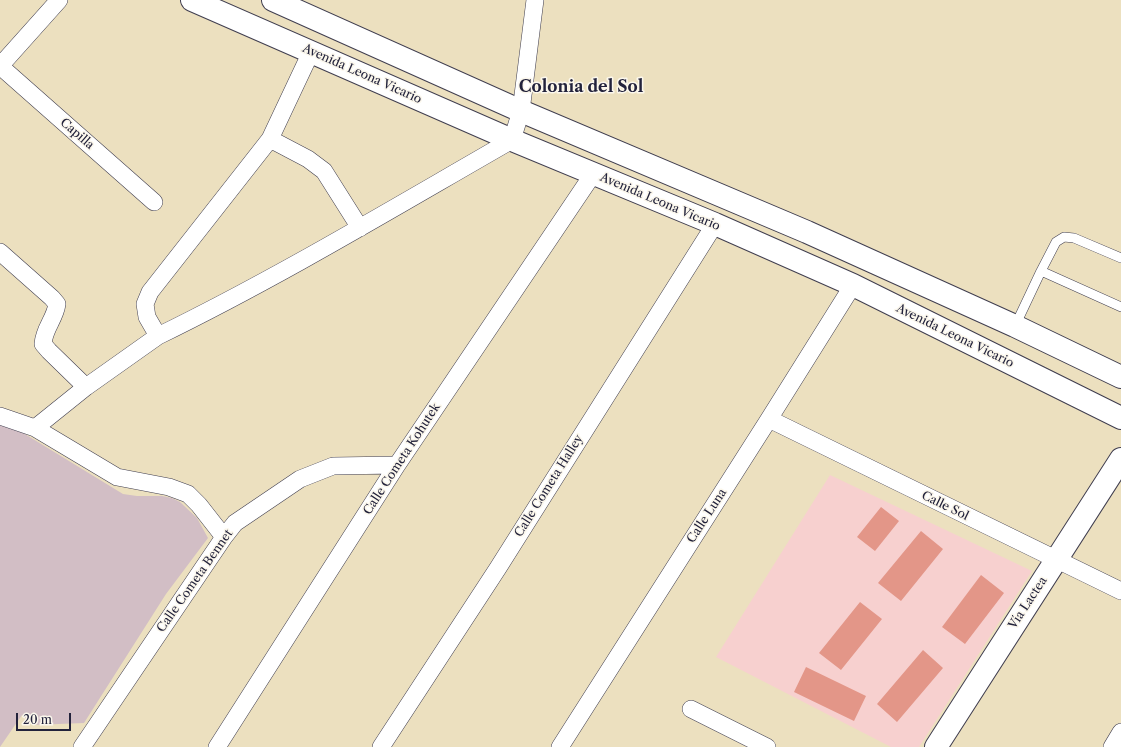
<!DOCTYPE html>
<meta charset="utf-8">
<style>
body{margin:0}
#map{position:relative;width:1121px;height:747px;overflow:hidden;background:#ece0bf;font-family:"Libre Caslon Text",serif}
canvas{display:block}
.scale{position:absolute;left:16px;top:713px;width:55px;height:18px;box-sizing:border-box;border:2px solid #22223b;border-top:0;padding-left:5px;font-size:12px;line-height:14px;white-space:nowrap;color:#22223b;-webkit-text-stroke:3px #fbf7ec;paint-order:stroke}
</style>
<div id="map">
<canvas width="1121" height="747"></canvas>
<div class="scale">20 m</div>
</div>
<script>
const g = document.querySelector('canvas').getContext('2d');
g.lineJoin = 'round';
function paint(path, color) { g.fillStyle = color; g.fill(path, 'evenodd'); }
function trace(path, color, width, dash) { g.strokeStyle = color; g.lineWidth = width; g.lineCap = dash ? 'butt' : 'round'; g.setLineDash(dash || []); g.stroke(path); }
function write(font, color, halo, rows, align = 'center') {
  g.font = font + ' "Libre Caslon Text",serif'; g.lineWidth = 3; g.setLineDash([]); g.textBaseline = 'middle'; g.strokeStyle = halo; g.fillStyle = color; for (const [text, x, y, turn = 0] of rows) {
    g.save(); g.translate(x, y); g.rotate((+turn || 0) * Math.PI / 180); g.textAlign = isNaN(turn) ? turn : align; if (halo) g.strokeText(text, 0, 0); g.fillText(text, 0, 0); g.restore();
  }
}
paint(new Path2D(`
 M830,475L1032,571L919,747H891L716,657Z`), '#f7d0cf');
paint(new Path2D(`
 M0,422L15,428L123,494L137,496H162L172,498L180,502L197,518L208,538L166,594L84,723L33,725L22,715L0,747Z`), '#d2bec5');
paint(new Path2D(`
 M881,507L899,521L875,551L857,537Z
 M921,531L943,549L901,601L878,583Z
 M981,575L1004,593L965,644L942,627Z
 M860,602L882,619L841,670L819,653Z
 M923,650L943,668L897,722L877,704Z
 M806,667L866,696L854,721L794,692Z`), '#e39688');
const service = new Path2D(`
 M1041,271L1121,307
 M1015,326L1041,271L1056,242L1064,237L1074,238L1121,258`);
const minor = new Path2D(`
 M311,52L270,139L150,292L145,304L147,317L158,336C279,277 395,207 512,140L521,111L535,0
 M0,66L154,202
 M0,66L59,0
 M270,139L308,159L324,171L360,228
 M0,252L52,298L57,304C55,319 44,328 43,344L49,351L86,387
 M0,416L35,428L117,477L169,487L188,494L199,505L224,537
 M769,419L1121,591
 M35,428L86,387L158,336
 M691,709L767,747
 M82,747L224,537L235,523L300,479L333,466L397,465
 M217,747L397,465L593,174
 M381,747L498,568L715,224
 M560,747L769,419L853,285
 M1112,747L1121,732`);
const tertiary = new Path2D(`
 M192,0L512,140L715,224L853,285L1121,418
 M273,0L521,111L807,232L1015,326L1121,377
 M936,747L1121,459`);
trace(service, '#403e4f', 10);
trace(minor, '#403e4f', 18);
trace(tertiary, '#403e4f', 24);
trace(service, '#fff', 9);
trace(minor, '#fff', 17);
trace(tertiary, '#fff', 22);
write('12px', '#22223b', '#fbf7ec', [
 ["Avenida Leona Vicario",362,74,24],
 ["Capilla",77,134,41],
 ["Avenida Leona Vicario",660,202,23],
 ["Avenida Leona Vicario",955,336,26],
 ["Calle Cometa Kohutek",402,459,-57],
 ["Calle Cometa Halley",549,486,-58],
 ["Calle Sol",945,506,26],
 ["Calle Luna",707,516,-57],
 ["Calle Cometa Bennet",195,581,-55],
 ["Vía Lactea",1028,603,-57]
]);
write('bold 16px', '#22223b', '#fbf7ec', [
 ["Colonia del Sol",581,87]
]);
</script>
